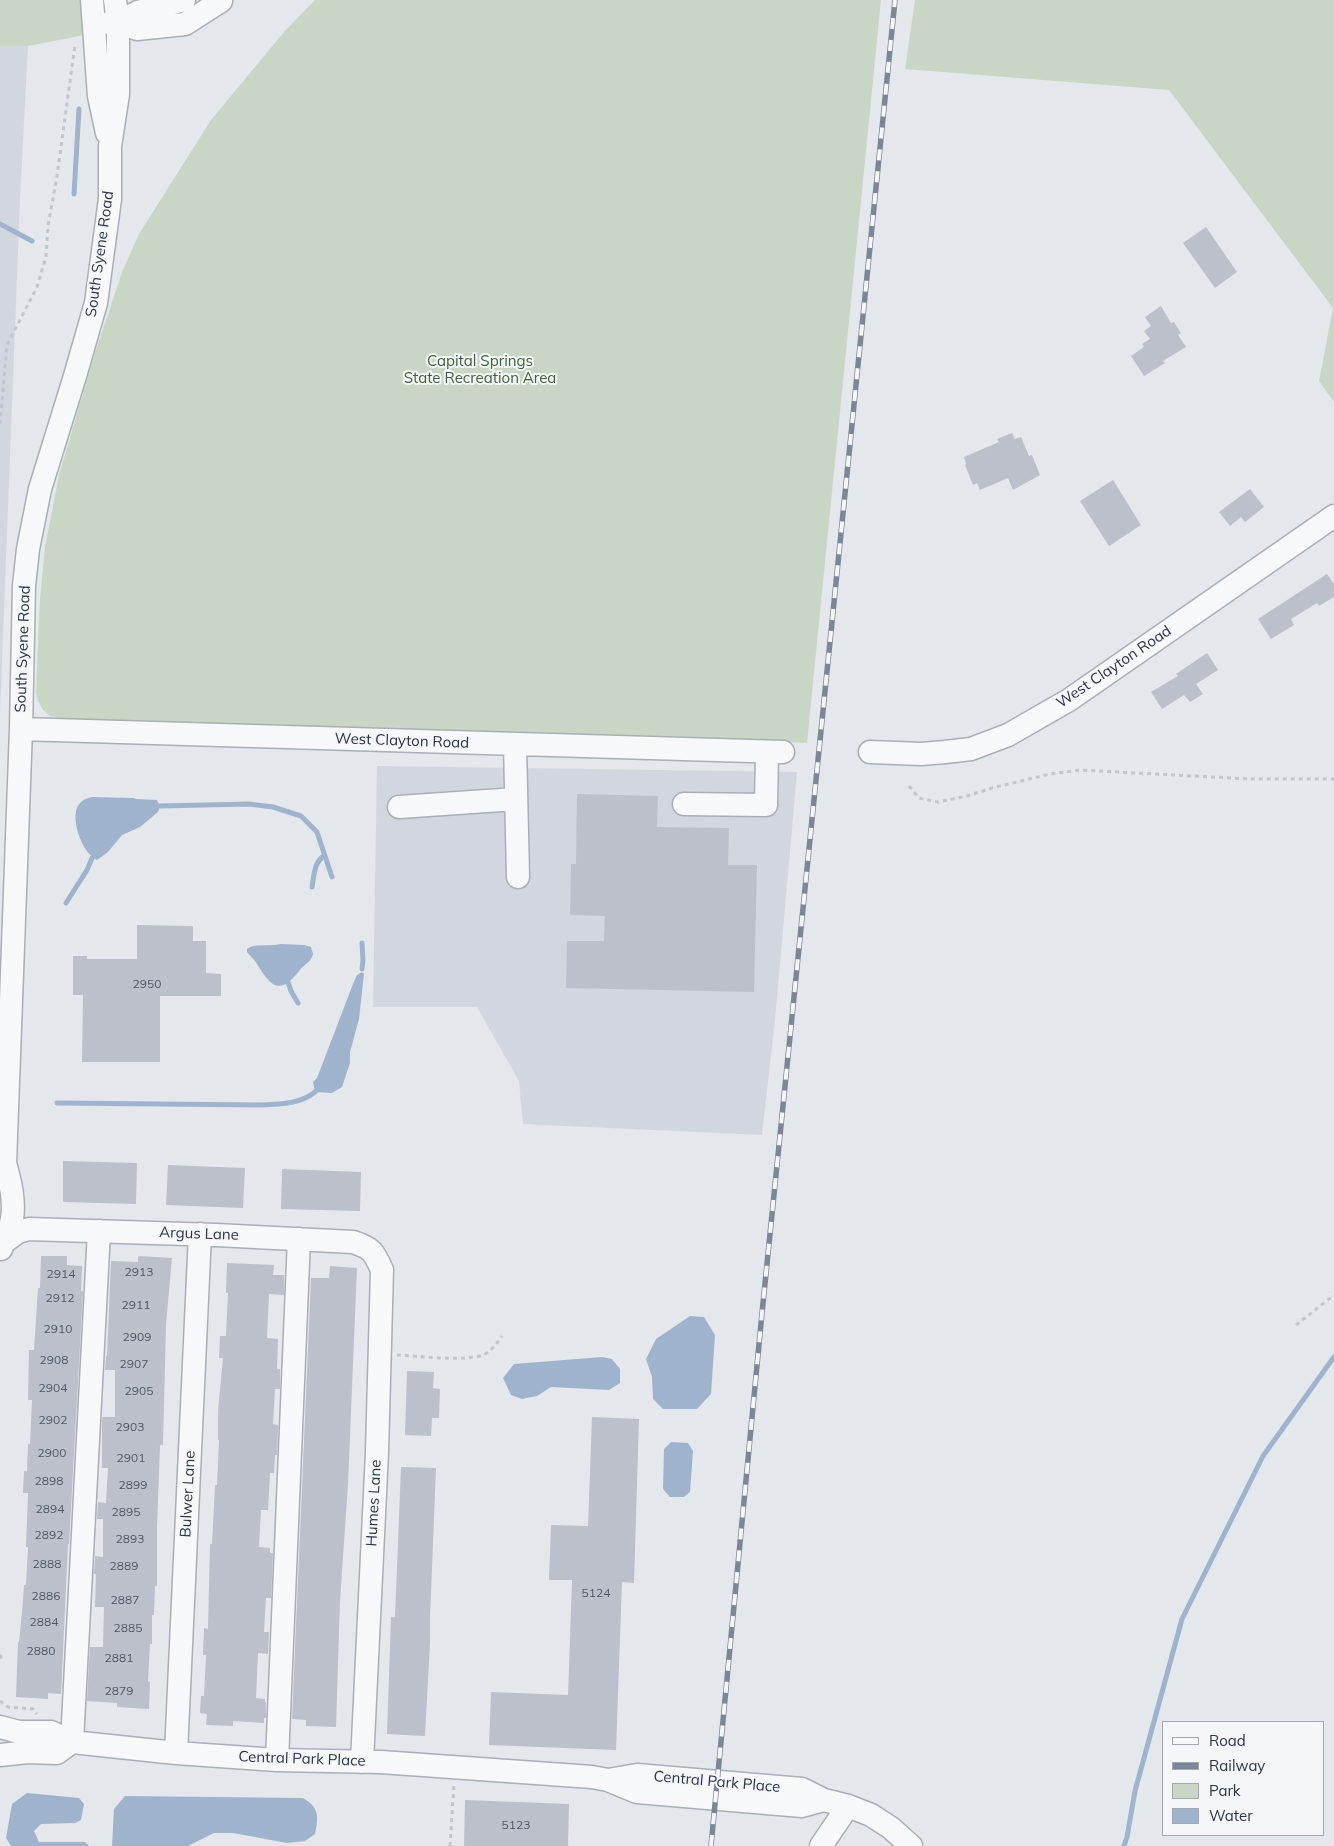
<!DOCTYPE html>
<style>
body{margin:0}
#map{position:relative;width:1334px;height:1846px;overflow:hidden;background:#e4e7ec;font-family:Mulish,sans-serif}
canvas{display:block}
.legend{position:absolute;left:1162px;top:1721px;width:162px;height:115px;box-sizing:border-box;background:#f4f6f9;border:1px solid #a4a8b1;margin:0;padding:6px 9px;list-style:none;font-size:15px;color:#2b3445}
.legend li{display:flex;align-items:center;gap:10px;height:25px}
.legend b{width:25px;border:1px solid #a4a8b1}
</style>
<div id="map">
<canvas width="1334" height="1846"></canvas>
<ul class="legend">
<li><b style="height:6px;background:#f7f8fa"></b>Road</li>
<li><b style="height:6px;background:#7d8696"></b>Railway</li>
<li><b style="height:14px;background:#c9d6c5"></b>Park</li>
<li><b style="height:14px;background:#9fb4cc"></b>Water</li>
</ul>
</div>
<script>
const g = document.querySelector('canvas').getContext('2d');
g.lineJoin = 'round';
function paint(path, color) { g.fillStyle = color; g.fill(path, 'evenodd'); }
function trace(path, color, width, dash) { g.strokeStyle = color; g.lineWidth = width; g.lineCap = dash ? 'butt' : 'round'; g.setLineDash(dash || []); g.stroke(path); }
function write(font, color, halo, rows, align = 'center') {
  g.font = font + ' Mulish,sans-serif'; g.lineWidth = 4; g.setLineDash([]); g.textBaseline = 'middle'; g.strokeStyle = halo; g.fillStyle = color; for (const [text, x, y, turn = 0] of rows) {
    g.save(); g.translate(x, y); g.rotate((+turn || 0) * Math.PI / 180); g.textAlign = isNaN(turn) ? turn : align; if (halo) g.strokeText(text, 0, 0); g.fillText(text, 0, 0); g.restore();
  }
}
paint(new Path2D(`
 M0,46H28L20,199L0,713Z
 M377,766L797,772L775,1020L762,1135L523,1124L519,1081L477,1007H373Z`), '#d2d6de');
paint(new Path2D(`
 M0,0H82L84,35L28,46H0Z
 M315,0H881L807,743L640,736L148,725L80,722L61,718L50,716L43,710L38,701L36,692L40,599L45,547L59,475L93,359L122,272L139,234L211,120L284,32Z
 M915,0H1334V402L1319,381L1333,308L1169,90L905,69Z`), '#c9d6c5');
paint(new Path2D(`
 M92,797L134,798L136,799L157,800L160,806L158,812L140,827L122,835L108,852L97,860C82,854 67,813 81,802C84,799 88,798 92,797Z
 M280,944L304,945L311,947L313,954C311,963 304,964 299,971C279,997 270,985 257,964C254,959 250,956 247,952V949C254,943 270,947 280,944Z
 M362,972L364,974L359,1019L350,1052V1063L342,1087L332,1093L315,1092L313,1082L317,1078L353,984L357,975Z
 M690,1316L704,1317L715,1335L711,1394L697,1409H663L653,1399L652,1377L646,1359L656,1339Z
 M602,1357L612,1359L620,1369V1383L609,1390L551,1387L537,1396L522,1399L511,1395L503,1378L514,1364Z
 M671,1442L688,1443L693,1451L690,1492L684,1497H670L663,1489L664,1449Z
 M27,1793L79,1798L84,1804L81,1820L75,1823L41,1824L34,1831L39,1842H85L89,1846H11L6,1838L12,1804Z
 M125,1796L303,1798C319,1807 319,1817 315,1834L305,1841L287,1843L233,1833H214L188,1846H112L114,1809Z`), '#9fb4cc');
trace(new Path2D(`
 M74,194L79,109
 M0,224L32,241
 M160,806L249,804L273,807L301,816L317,832L332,877
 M312,887C314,876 314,862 324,856
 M66,903L87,870L92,858
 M362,943L363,960L362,969
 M288,982L291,991L298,1003
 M57,1103L262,1105C281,1104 300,1104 315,1092
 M1124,1846L1127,1837L1135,1791L1182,1619L1263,1456L1334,1357`), '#9fb4cc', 5);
paint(new Path2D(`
 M1206,227L1237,272L1215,288L1183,243Z
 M1161,306L1171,323L1174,322L1181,333L1178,335L1186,347L1163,361L1165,363L1144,376L1131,356L1144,347L1142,344L1150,339L1144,331L1151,326L1145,317Z
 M1012,433L1015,439L1021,437L1029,456L1032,455L1040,475L1013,490L1008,478L980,490L977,483L973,485L965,465L966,464L964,457L999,442L997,439Z
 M1113,480L1141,525L1109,546L1080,501Z
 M1250,489L1264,507L1245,522L1241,517L1230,526L1219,512Z
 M1327,574L1334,584V597L1319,606L1317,603L1291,619L1294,625L1271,639L1258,619Z
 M1207,653L1218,670L1196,684L1203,694L1190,702L1184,695L1162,709L1151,692L1178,676L1176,674Z
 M577,794L658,796L657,827L729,828L728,865H757L754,992L566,988L567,941H604L605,916L570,915L571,864H576Z
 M137,925L193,926V941H206V973L221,974V996H160V1062H82L83,995H73V956H87V959H137Z
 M63,1161L137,1163L136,1204L63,1202Z
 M168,1165L245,1168L243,1208L166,1205Z
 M282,1169L361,1172L360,1211L281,1209Z
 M41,1256H67V1265L82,1266L81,1291H83L69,1544H68L61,1694L48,1693V1699L16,1697L18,1642H19L22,1612L24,1585H26L28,1547H26L28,1493H23L24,1471H27L28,1444H30L32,1400H28L29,1350H34L38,1288H40Z
 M138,1256L172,1258L166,1324L163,1445H160L157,1527V1586H155L154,1615H152V1644H150L148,1681L150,1682L149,1709L117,1707V1703L87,1701L90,1647H103L104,1607H95L96,1574H94L95,1556L103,1557V1519H97L98,1502L106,1503L108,1468H102V1417H115V1370H105L106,1356H107L111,1261L138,1262Z
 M227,1263L274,1265L273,1275H284V1295L269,1294L267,1338L278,1339L277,1369H280V1389H275L273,1424L278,1425L277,1455H275L274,1473H270L268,1510H261L259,1547L270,1548V1553H273L271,1598H266L264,1632H269L268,1654L258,1653L256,1698L265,1699V1702H266V1718H264V1723L233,1721V1726L206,1725L207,1714L200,1713L201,1696H204L206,1655H203L204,1628L208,1629L210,1544H212L215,1485H217L219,1440H218V1411L223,1358H219L220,1336H226L228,1293H226Z
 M330,1266L357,1268L348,1484L340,1601L336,1727L306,1726V1720L292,1719L311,1278H329Z
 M407,1371L434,1372L433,1388L440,1389L439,1418H432L431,1436L405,1435Z
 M592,1417L639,1419L634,1583L622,1582L616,1750L489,1745L491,1692L568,1695L572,1580H549L551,1525L588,1526Z
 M401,1467L436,1468L430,1618V1643L425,1736L387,1734L391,1617H395Z
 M465,1800L569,1804L568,1846H464Z`), '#bbc0ca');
const minor = new Path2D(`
 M92,0L99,96L107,133
 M118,22L137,29L185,24L221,1
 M109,23L118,22L138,12L184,0
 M21,729L783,752
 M515,744L518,877
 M870,752L921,754L945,752L971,749L1008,735L1069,700L1334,516
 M684,804L766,805L767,752
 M399,807L516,799
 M3,1243L18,1232L29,1229L216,1235L353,1242C372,1248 374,1252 382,1270L377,1452L362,1762
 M1,1249C5,1239 10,1229 12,1219C15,1200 10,1181 5,1163L21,729L24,586L28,549L40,489L75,376L96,303L110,199V146L118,94V22L115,0
 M0,1727L19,1732H51L72,1742L176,1753L277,1760L381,1762L592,1777L608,1780L637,1792L802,1806L824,1800
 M72,1742L99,1231
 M176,1753L200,1234
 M0,1755L28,1752L57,1753L72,1742
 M277,1760L299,1239
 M608,1780L637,1775L802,1789L824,1800L848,1806L871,1815L891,1828L911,1846
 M821,1846L848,1806`);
trace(minor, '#a9aeb7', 25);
trace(new Path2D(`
 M0,424L7,345L37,287L46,257L48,226L57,176L75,45
 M909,786L919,798L938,802L967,796L992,788L1050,774L1080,770L1250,779H1334
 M1296,1325L1334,1295
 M397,1355C419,1356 464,1362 483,1355C492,1351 497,1343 502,1336
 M0,1655L1,1656L0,1662
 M0,1701L8,1707L33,1709L37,1714
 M450,1846L454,1784`), '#c2c5cb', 3, [4, 4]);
trace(minor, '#f7f8fa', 22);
const rail = new Path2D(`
 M711,1846L762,1313L895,0`);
trace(rail, '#7d8696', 5.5);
trace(rail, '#f4f6f9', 4, [11]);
write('12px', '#4f5766', null, [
 ["2950",147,984],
 ["2913",139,1272],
 ["2914",61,1274],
 ["2912",60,1298],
 ["2911",136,1305],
 ["2910",58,1329],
 ["2909",137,1337],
 ["2908",54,1360],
 ["2907",134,1364],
 ["2904",53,1388],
 ["2905",139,1391],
 ["2902",53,1420],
 ["2903",130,1427],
 ["2900",52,1453],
 ["2901",131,1458],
 ["2898",49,1481],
 ["2899",133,1485],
 ["2894",50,1509],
 ["2895",126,1512],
 ["2892",49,1535],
 ["2893",130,1539],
 ["2888",47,1564],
 ["2889",124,1566],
 ["5124",596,1593],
 ["2886",46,1596],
 ["2887",125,1600],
 ["2884",44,1622],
 ["2885",128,1628],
 ["2880",41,1651],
 ["2881",119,1658],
 ["2879",119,1691],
 ["5123",516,1825]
]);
write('15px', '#2b3445', '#f4f6f9', [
 ["South Syene Road",100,254,-82],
 ["South Syene Road",23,649,-88],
 ["West Clayton Road",1114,667,-34],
 ["West Clayton Road",402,741,2],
 ["Argus Lane",199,1234,2],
 ["Bulwer Lane",188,1494,-87],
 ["Humes Lane",374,1503,-87],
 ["Central Park Place",302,1759,2],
 ["Central Park Place",717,1782,5]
]);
write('15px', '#3f6138', '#f4f6f9', [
 ["Capital Springs",480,361],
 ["State Recreation Area",480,378]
]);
</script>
